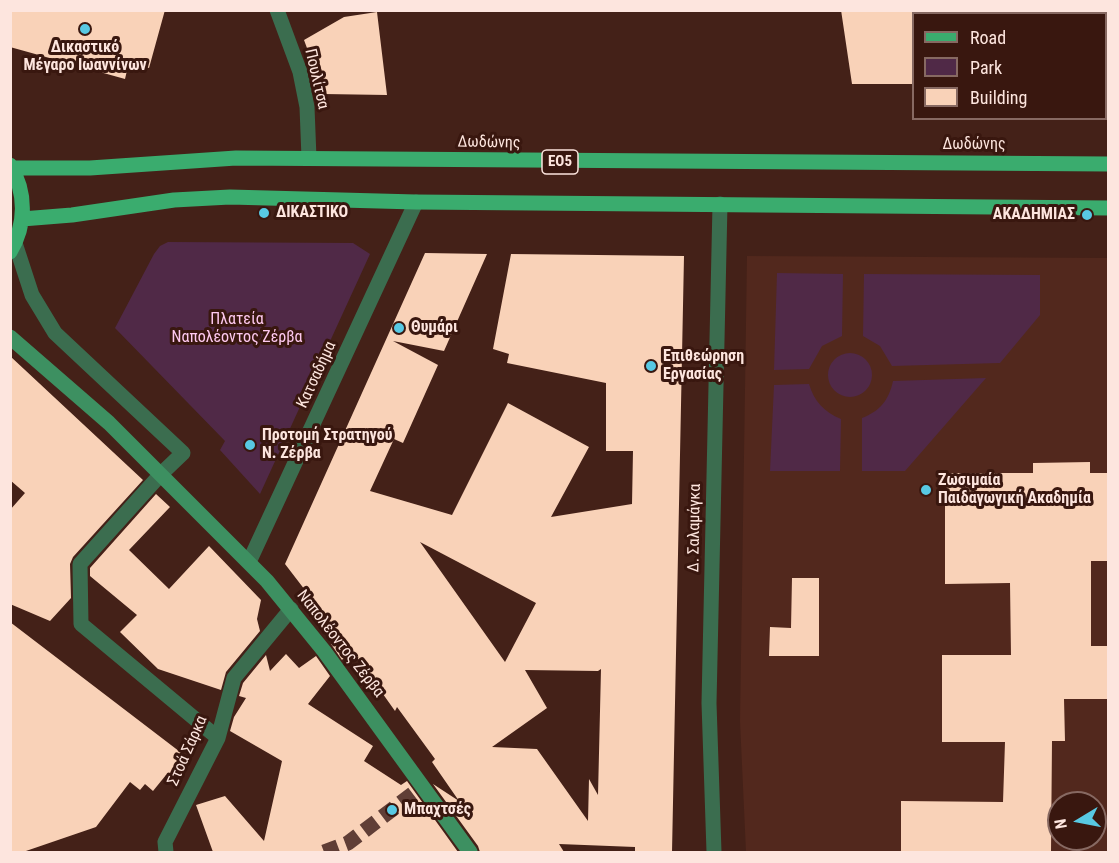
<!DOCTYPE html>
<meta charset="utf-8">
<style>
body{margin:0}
#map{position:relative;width:1119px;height:863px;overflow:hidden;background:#442118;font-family:"Roboto Condensed",sans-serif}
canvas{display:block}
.frame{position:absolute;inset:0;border:12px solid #fde5de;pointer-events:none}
.legend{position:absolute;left:912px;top:12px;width:195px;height:108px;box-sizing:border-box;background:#39170f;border:2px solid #876962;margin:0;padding:8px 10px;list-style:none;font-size:18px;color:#fde5de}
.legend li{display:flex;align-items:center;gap:12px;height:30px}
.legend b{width:30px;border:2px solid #876962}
.north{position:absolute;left:1047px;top:791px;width:60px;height:60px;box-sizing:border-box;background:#39170f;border:2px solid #876962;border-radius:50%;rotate:260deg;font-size:16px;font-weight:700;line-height:24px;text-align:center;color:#fde5de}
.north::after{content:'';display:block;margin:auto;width:21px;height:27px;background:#58c9e3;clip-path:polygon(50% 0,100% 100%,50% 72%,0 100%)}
</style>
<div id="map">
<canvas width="1119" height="863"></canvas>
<div class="frame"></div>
<ul class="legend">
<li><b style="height:8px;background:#3aac6e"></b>Road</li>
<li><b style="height:16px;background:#502947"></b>Park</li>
<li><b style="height:16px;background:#f9d2b8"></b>Building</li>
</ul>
<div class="north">N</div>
</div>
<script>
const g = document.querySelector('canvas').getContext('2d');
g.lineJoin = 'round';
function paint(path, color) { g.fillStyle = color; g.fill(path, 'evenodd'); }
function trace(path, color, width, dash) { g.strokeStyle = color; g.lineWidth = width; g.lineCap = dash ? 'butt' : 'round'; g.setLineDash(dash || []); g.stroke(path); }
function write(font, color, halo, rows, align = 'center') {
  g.font = font + ' "Roboto Condensed",sans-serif'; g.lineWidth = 6; g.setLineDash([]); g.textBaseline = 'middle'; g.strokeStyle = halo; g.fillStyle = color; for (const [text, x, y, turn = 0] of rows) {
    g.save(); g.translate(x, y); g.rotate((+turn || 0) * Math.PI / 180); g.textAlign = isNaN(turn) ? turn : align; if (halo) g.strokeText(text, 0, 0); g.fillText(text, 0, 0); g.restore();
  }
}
paint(new Path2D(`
 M747,256L1108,258V852H746L740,721ZM1059,803H1095V839H1059Z`), '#52281d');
paint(new Path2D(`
 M168,242L353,243L370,254L260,494L220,450L225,441L115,328L154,254L160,246Z
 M777,273L843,274L842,336L822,346L809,369L774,370Z
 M864,274L1040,275V315L1000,363L892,366L880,346L863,336Z
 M828 375a22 22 0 1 1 44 0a22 22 0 1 1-44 0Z
 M986,378L905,471H862V418C880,411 889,400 893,381Z
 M809,384C814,401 824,412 841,419L840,471H770L774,385Z`), '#502947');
paint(new Path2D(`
 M10,10H165L149,68L129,62L125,79L10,47Z
 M841,10H914V84H852Z
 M377,12L387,95L324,94L304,40L344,17Z
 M425,253L487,254L444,351L393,341L438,365L403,443L394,439L370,491L452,515L508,403L589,447L551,517L632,504L633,451H606V383L507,363L509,354L493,349L511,254L684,256L672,852H635V847L559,844L564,852H480L478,846L433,784L459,801L432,762L435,759L397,707L395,711L351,649L342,660L331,644L341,637L285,564ZM420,542L536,603L505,662ZM601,669L598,795L589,779L588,821L537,749L492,747L547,708L525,670L598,671Z
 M10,356L143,480L73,557L70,564L71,598L50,621L10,604V510L25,493L10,480Z
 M1090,462V473H1108V561H1091V646H1108V699H1064L1065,741H1052L1051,852H901V801L1003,802L1005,742H942V655H1011L1010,583L945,584V473H1033V463Z
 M156,494L170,507L129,550L169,589L209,546L261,600L257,619L260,631L226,672L221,690L158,669L120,632L137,615L90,576V568Z
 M792,578H819V656H769L770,627L791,628Z
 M10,622L188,758L172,780L166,775L153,791L145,784L140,790L130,782L96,827L23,852H10Z
 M286,654L299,668L316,656L330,676L308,704L373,746L364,761L401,785L407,781L458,852H213L196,805L225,796L264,841L282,761L230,731L234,717L246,698L239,696L243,683L266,655L270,671Z`), '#f9d2b8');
trace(new Path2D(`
 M324,852L348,843L423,786`), '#603e36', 15, [15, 8]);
trace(new Path2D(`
 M15,243L32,295L55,333L183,453L161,474`), '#3b6d4f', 15);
trace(new Path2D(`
 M277,10L300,72L307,107L309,158
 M161,474L80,564L81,624L218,738
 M249,562L416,202
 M166,852L165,842L218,738L234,678L291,609
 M714,852L709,703L720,204`), '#3b6d4f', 15);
trace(new Path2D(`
 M10,337L109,423L267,581L324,651L470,852`), '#3d9061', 15);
trace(new Path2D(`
 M10,165C27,193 26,225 10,252
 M12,168H90L236,158L1108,164
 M22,219L72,215L174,200L230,197L416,202L1108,208`), '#3aac6e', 15);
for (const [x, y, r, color] of [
 [85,29,6,"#58c9e3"],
 [264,213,6,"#58c9e3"],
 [1087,215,6,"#58c9e3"],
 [399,328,6,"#58c9e3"],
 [651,366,6,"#58c9e3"],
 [250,445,6,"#58c9e3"],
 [926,490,6,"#58c9e3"],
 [392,810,6,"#58c9e3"]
]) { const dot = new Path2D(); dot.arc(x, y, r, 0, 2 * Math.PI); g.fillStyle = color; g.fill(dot); trace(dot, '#39170f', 2); }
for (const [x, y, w] of [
 [560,162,36]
]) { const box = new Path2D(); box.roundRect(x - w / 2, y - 12, w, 24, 4.5); g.fillStyle = '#39170f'; g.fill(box); trace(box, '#fde5de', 1.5); }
write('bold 15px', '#fde5de', null, [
 ["ΕΟ5",560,162]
]);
write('bold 16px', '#fde5de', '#39170f', [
 ["Δικαστικό",85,48,"center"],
 ["Μέγαρο Ιωαννίνων",85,66,"center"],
 ["ΔΙΚΑΣΤΙΚΟ",276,213],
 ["ΑΚΑΔΗΜΙΑΣ",1075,215,"right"],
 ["Θυμάρι",411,328],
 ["Επιθεώρηση",663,357],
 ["Εργασίας",663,375],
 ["Προτομή Στρατηγού",262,436],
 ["Ν. Ζέρβα",262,454],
 ["Ζωσιμαία",938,481],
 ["Παιδαγωγική Ακαδημία",938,499],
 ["Μπαχτσές",404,810]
], 'left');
write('16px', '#fde5de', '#39170f', [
 ["Πουλίτσα",316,79,77],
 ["Δωδώνης",489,143,1],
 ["Δωδώνης",974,145],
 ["Κατσαδήμα",317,375,-65],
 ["Δ. Σαλαμάγκα",695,528,-89],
 ["Ναπολέοντος Ζέρβα",340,644,52],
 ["Στοά Σάρκα",188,751,-66]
]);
write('16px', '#fec9f0', '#39170f', [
 ["Πλατεία",237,320],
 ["Ναπολέοντος Ζέρβα",237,338]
]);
</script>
